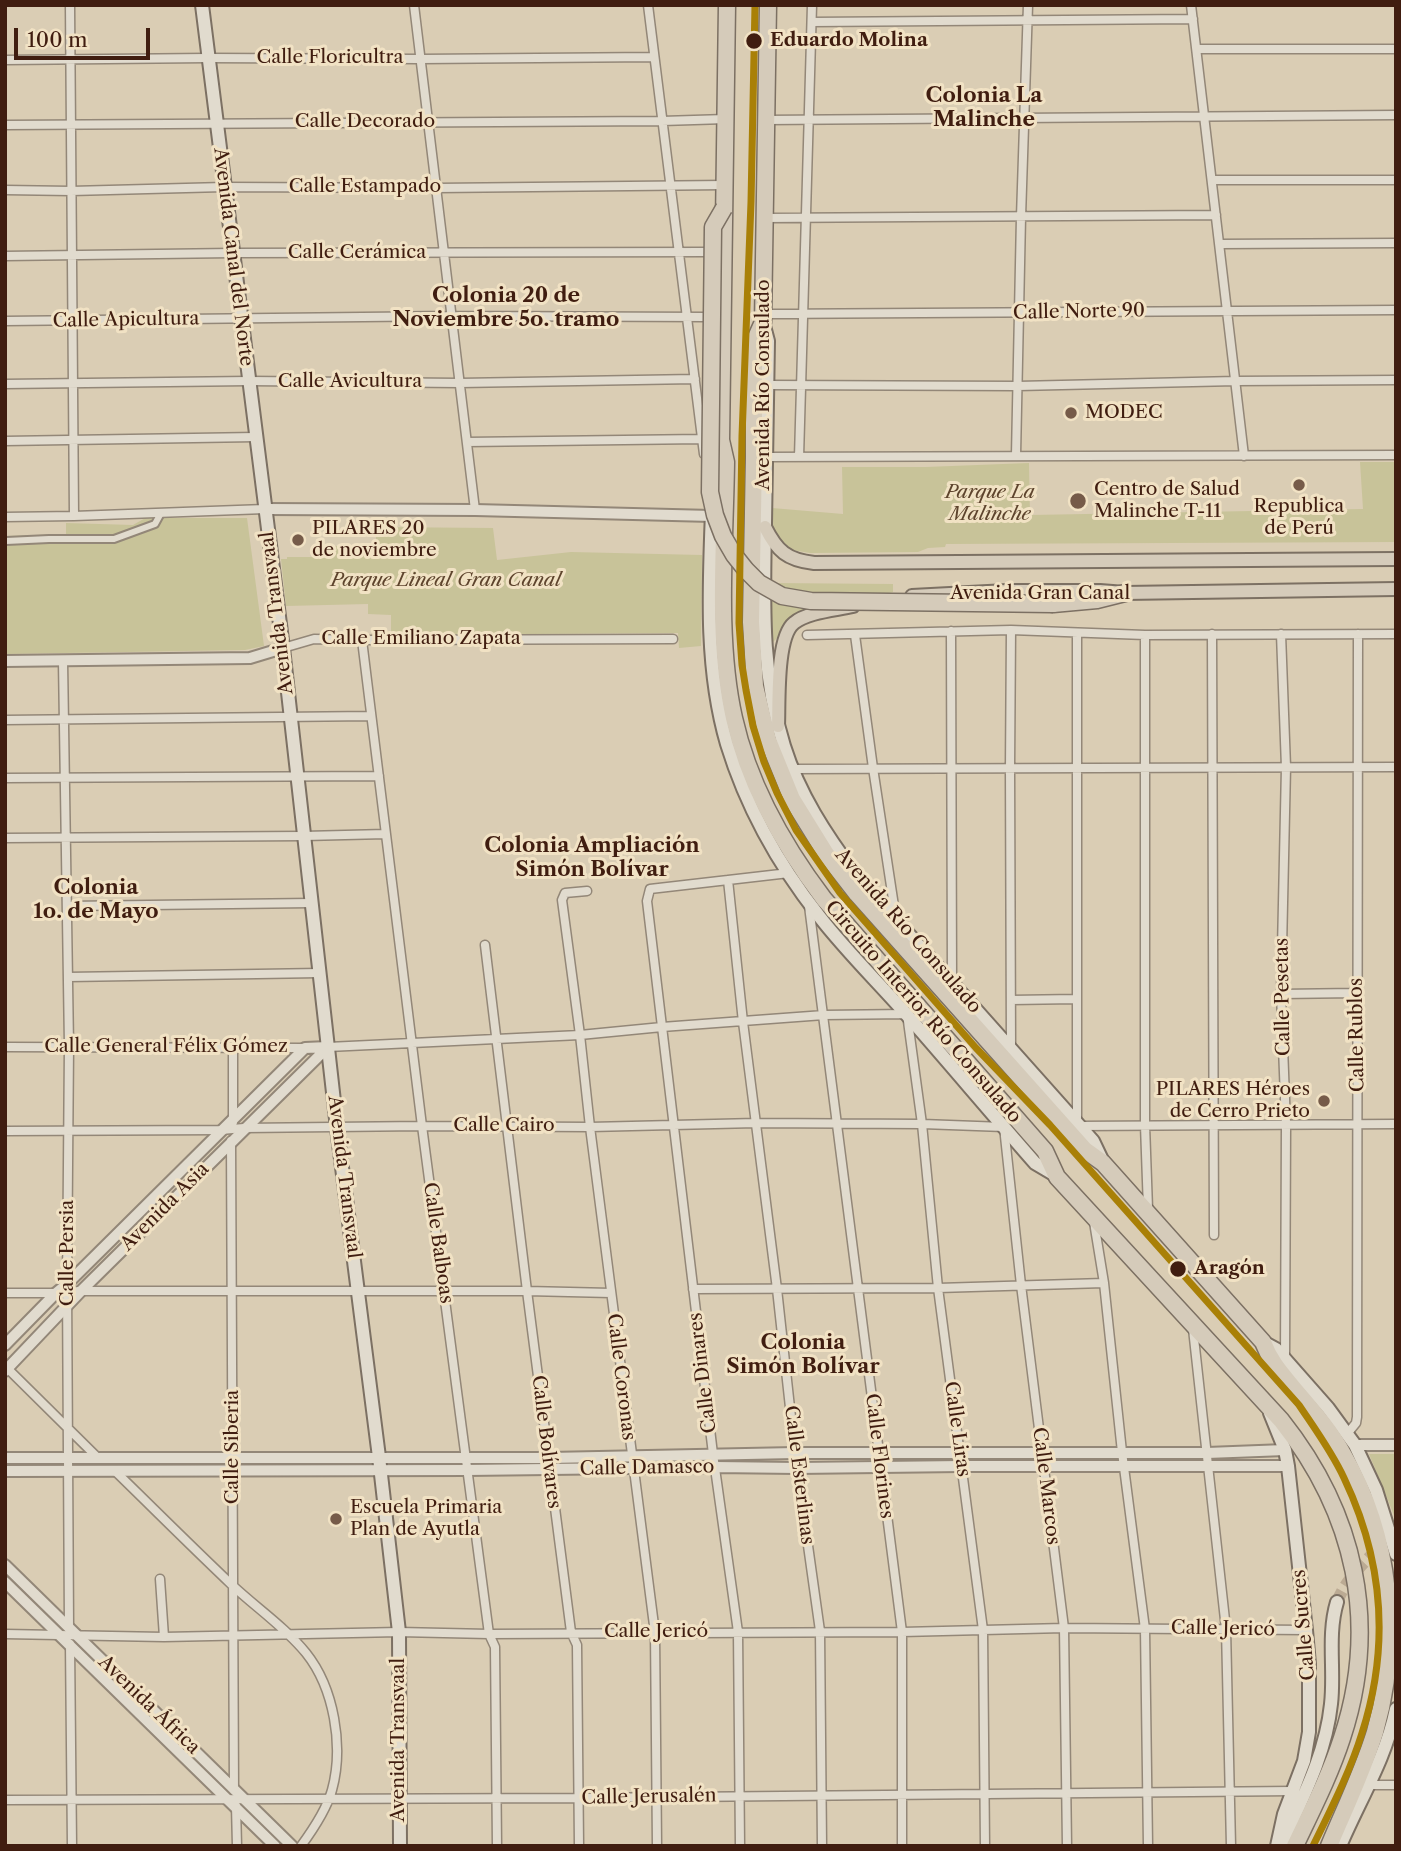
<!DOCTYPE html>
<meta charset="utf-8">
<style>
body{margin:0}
#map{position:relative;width:1401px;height:1851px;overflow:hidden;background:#dacdb4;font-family:"Libre Caslon Text",serif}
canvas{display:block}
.frame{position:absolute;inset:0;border:7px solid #401d10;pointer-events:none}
.scale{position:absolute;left:14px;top:28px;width:136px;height:32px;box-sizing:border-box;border:4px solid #401d10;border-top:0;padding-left:9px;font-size:21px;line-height:24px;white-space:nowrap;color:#401d10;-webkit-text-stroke:5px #f1e2c4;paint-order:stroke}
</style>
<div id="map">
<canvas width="1401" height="1851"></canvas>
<div class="frame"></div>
<div class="scale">100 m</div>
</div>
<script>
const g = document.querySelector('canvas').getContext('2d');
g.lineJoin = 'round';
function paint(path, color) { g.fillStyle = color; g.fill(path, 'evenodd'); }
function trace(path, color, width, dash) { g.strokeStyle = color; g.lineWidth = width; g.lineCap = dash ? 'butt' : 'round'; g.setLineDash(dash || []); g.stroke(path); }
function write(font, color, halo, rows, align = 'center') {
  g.font = font + ' "Libre Caslon Text",serif'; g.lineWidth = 6; g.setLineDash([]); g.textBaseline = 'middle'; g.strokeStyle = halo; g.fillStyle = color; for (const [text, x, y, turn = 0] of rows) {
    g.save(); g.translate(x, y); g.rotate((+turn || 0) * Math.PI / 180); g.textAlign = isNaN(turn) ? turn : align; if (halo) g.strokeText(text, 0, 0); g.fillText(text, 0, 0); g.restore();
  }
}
paint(new Path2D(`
 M1360,462H1396V542L946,544L945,547L928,548L918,552L810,553L774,547L772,508L843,514L842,467H926L1029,463L1030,515L1363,509Z
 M147,517L171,518H247L264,646L245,650L5,654L6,536L66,534V523L133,525Z
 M376,527L493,528L497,560L571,552L702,555L701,646L679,648L678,633L391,635V615L368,614V604L286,606L281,559H287V557H313V546H376Z
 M770,583L893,584V592L800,613L783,626L777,638L771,644Z
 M1369,1454H1396V1520Z`), '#c8c399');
trace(new Path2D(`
 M1337,1602C1348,1574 1374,1553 1396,1532`), '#bbaa93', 12, [12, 6]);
const pedestrian = new Path2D(`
 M6,541L49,539H114L155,524L161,513`);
const minor = new Path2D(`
 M70,5L74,516
 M414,5L475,510
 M648,5L704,454
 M1191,5L1244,456
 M812,22L1193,19
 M1197,49H1396
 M5,60L208,58L421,59L654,57
 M766,120L1396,115
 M5,125L662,121L726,119
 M1213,180H1396
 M5,190L71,191L224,187L437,188L725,185
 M764,218L1216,215
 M1220,244L1396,243
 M5,256L233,253L708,252
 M763,314L1396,310
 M5,321L452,316L708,317
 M5,384L249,381L460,383L695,379
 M767,385L1018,386L1236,381L1396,380
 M5,441L256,437
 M467,442L702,439
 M1016,455L1021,217L1028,5
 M766,457L1396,455
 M799,457L812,5
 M5,517L74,516L265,509
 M951,631L952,981
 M1077,633V1124
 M1212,634L1214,1235
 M1281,634L1286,767L1281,994L1286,1125L1285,1359
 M807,635L1011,630L1145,635L1396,634
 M855,635L873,768L896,919
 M1145,635V1125L1148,1209
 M362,640L422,1126L489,1634L495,1647L497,1846
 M283,648L314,639L362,640L673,639
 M63,661L69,1046L67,1284L69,1628
 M5,720L371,716
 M792,769L1396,767
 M5,778L379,776
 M5,838L304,836L386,834
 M728,880L743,1022L777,1289L795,1453L820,1631L822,1846
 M587,891L565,893L562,900L580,1035L590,1127L655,1633L657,1846
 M68,906L312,903
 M809,906L902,1632V1846
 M485,945L527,1291L571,1632L577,1645L579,1846
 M68,977L320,973
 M1281,994L1356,993
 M1011,1000L1076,999
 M5,1047L305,1048
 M328,1047L580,1035L662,1027L824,1015L907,1014L922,1124L938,1288L983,1630L985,1846
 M1011,1047L1010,768L1011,630
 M233,1048V1122
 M1079,1126L1396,1124
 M5,1131L221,1130L244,1128L422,1126L590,1127L756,1123L922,1124L1004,1127L1021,1285L1064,1628L1067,1846
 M231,1141L234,1790
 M1094,1222L1104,1283L1122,1452L1145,1629L1148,1846
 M693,1289L938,1288L1104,1283
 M78,1291H527L611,1293
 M5,1293H58
 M1193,1329L1226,1629L1231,1846
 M5,1366L97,1457
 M1347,1434L1356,1423L1357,1417L1358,634
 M116,1472C154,1509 192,1547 231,1584C255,1607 284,1626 306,1653C334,1688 344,1746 332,1790C327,1808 312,1831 301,1846
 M160,1579L164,1637
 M5,1634L164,1637L399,1632L489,1634L902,1632L1064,1628L1306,1630
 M70,1644L72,1846
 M1368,1785H1396
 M5,1800L579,1798L1293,1791
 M236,1806L237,1846
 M740,1846L738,1632L713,1454L647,901L650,889L789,873`);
const tertiary = new Path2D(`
 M265,509L475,510L712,516
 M5,661L250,658L283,648
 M5,1345L56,1293L67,1284L305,1048L328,1047
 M5,1371L81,1291L328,1047
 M1355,1445H1396
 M5,1458H549L795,1453H1207L1285,1450
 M5,1471L467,1470L715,1467L797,1468L962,1466H1288
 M5,1565L292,1846
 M5,1582L275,1846`);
const secondary = new Path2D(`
 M202,5L283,648L337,1128L379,1457L399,1632L400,1846
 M763,322L768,341C767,402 766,462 765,523C764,601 760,670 784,746C799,794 826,835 856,875L1093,1141L1103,1162
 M712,512C709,589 705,669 727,744C746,806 778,864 819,916C846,951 878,982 907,1015C950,1064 992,1114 1035,1163L1057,1176
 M1263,1342L1276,1349L1328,1408L1355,1445L1376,1490L1396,1554
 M1270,1413L1285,1450L1288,1466L1306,1630L1309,1664V1732L1304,1761L1284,1814L1277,1846
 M1283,1841C1303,1797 1326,1753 1331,1704C1335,1671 1327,1635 1337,1602
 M1340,1846C1359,1801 1386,1758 1396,1709`);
const primary = new Path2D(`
 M765,527C777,551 787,560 814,563L1396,559
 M912,596L1007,591H1100L1125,593L1396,589
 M778,726C779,703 776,637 794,623C807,612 836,610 853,606`);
const motorway = new Path2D(`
 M727,5L721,440L726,462C725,544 716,638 734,718C749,785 783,845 824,899L1045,1151L1057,1177L1281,1420C1355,1513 1380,1623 1342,1738C1330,1775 1312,1810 1295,1846
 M768,5L763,322L754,342V457L751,622L755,686L768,740L792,799L826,854L857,894L1085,1150L1103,1163L1263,1342C1271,1363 1281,1373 1295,1390C1312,1410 1330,1430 1343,1454C1391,1536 1401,1641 1375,1732C1363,1771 1345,1808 1329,1846
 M1053,604L1097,600L1125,593`);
trace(pedestrian, '#938778', 10);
trace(minor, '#938778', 11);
trace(tertiary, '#938778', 14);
trace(secondary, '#7c7063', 16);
trace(primary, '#7c7063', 16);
trace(motorway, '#7c7063', 19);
trace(pedestrian, '#e1dbce', 6);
trace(minor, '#e1dbce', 8);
trace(tertiary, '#e1dbce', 10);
trace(secondary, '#e1dbce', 12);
trace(primary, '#d5cbba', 12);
trace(motorway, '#d5cbba', 16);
const motorwayBridge = new Path2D(`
 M724,208L713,227L710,492L715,515L723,536L734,555L746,570L759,583L782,596L811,601L1053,604`);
trace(motorwayBridge, '#7c7063', 19, []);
trace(motorwayBridge, '#d5cbba', 16);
trace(new Path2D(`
 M755,5L751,202L742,436L739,623L742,665L746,690L753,726L764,762L777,793L796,830L840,893L976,1048L1050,1125L1299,1405C1315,1429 1332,1452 1344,1478C1383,1560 1390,1646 1362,1733C1350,1772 1331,1809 1313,1846`), '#a98007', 7);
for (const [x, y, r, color] of [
 [754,41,9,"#401d10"],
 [1071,413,7,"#765b49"],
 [1299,485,7,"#765b49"],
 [1078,501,9,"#765b49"],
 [298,540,7,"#765b49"],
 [1324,1101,7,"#765b49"],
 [1178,1269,9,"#401d10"],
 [336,1519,7,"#765b49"]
]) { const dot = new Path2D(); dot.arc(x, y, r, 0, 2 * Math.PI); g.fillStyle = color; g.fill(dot); trace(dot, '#f1e2c4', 2.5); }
write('bold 19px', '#401d10', '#f1e2c4', [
 ["Eduardo Molina",770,41],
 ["Aragón",1194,1269]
], 'left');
write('19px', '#401d10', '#f1e2c4', [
 ["Calle Floricultra",330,58],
 ["Calle Decorado",365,122],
 ["Calle Estampado",365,187],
 ["Calle Cerámica",357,253],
 ["Avenida Canal del Norte",233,257,83],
 ["Calle Norte 90",1079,312,-1],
 ["Calle Apicultura",126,320,-1],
 ["Calle Avicultura",350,382],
 ["Avenida Río Consulado",764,385,-90],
 ["Avenida Gran Canal",1040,594],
 ["Avenida Transvaal",277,613,-97],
 ["Calle Emiliano Zapata",421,639],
 ["Avenida Río Consulado",908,931,49],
 ["Calle Pesetas",1283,997,-91],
 ["Circuito Interior Río Consulado",923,1012,49],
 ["Calle Rublos",1357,1035,-91],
 ["Calle General Félix Gómez",166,1047],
 ["Calle Cairo",504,1126],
 ["Avenida Transvaal",344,1177,83],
 ["Avenida Asia",165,1207,-45],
 ["Calle Balboas",438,1243,82],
 ["Calle Persia",68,1253,-90],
 ["Calle Dinares",703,1373,-97],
 ["Calle Coronas",621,1377,83],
 ["Calle Liras",957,1429,82],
 ["Calle Bolívares",546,1442,83],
 ["Calle Siberia",233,1447,-90],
 ["Calle Florines",879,1456,83],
 ["Calle Damasco",647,1468,-1],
 ["Calle Esterlinas",799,1475,83],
 ["Calle Marcos",1046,1486,83],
 ["Calle Sucres",1304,1625,-95],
 ["Calle Jericó",1223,1629,1],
 ["Calle Jericó",656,1632],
 ["Avenida África",149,1705,44],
 ["Avenida Transvaal",399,1740,-90],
 ["Calle Jerusalén",649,1797,-1]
]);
write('19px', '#401d10', '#f1e2c4', [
 ["MODEC",1085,413],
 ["Centro de Salud",1094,490],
 ["Malinche T-11",1094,512],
 ["Republica",1299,507,"center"],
 ["de Perú",1299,529,"center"],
 ["PILARES 20",312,529],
 ["de noviembre",312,551],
 ["PILARES Héroes",1310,1090,"right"],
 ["de Cerro Prieto",1310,1112,"right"],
 ["Escuela Primaria",350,1508],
 ["Plan de Ayutla",350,1530]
], 'left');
write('italic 19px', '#5e442d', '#f1e2c4', [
 ["Parque La",990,493],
 ["Malinche",990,515],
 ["Parque Lineal Gran Canal",446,581]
]);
write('bold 21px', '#401d10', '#f1e2c4', [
 ["Colonia La",984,96],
 ["Malinche",984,120],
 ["Colonia 20 de",506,296],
 ["Noviembre 5o. tramo",506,320],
 ["Colonia Ampliación",592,846],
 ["Simón Bolívar",592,870],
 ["Colonia",96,888],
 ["1o. de Mayo",96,912],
 ["Colonia",803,1343],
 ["Simón Bolívar",803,1367]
]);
</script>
